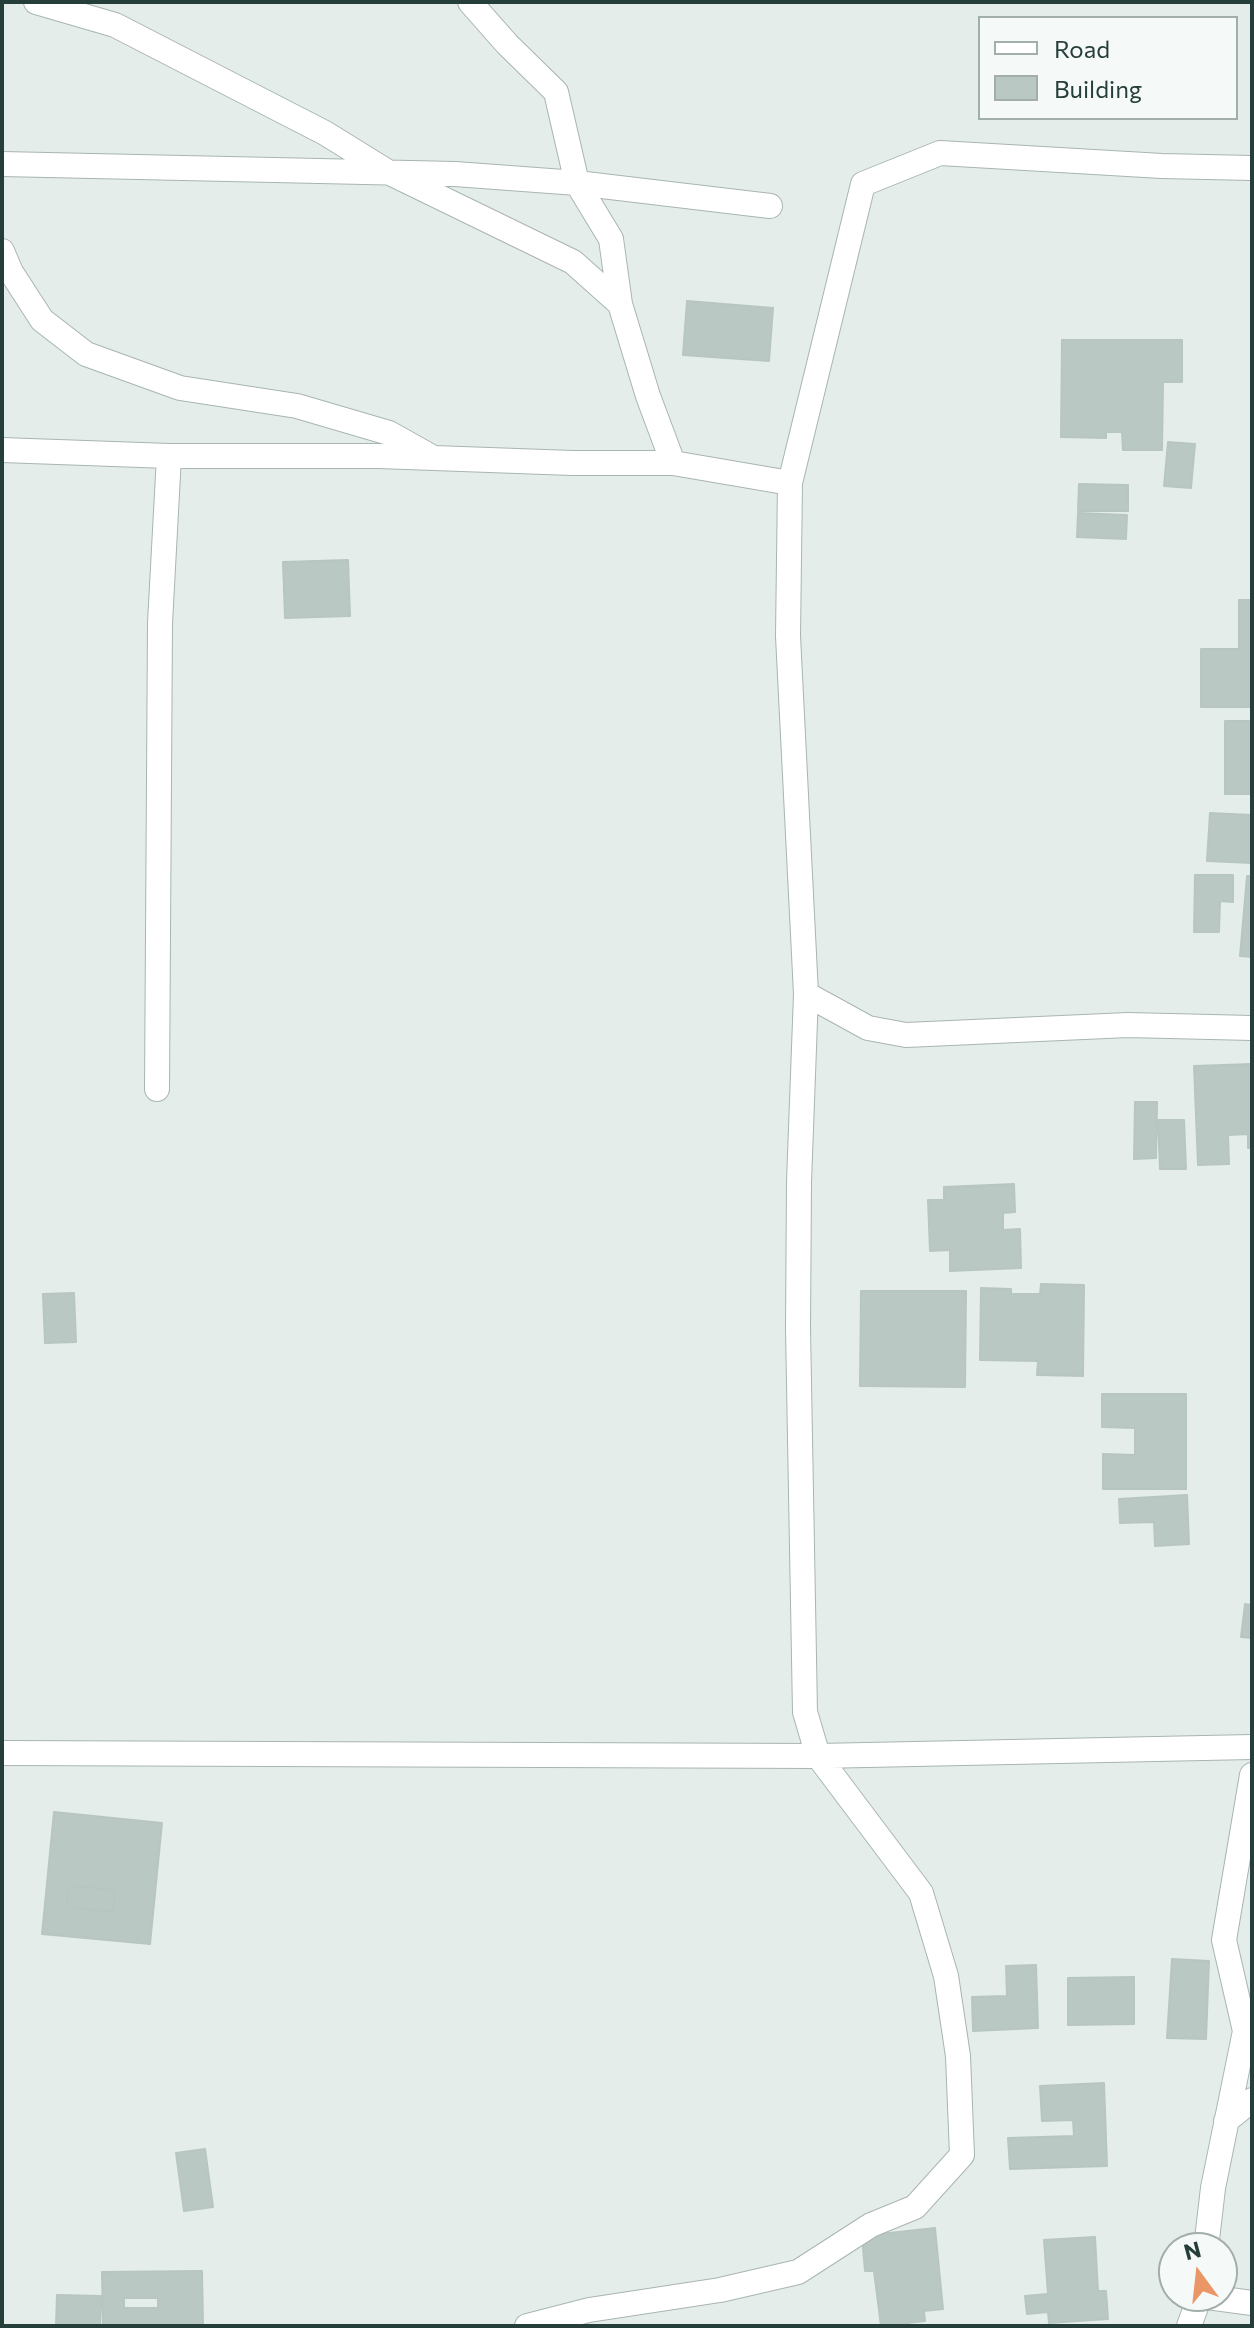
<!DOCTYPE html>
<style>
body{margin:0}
#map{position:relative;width:1254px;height:2328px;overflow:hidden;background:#e5edea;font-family:Commissioner,sans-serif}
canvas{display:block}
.frame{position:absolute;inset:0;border:4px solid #253e3a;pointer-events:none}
.legend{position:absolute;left:978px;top:16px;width:260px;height:104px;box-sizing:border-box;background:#f5f9f8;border:2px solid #a2aeac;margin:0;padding:10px 14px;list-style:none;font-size:24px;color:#253e3a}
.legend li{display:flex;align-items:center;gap:16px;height:40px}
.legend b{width:40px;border:2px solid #a2aeac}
.north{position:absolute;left:1158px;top:2232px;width:80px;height:80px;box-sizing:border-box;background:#f5f9f8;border:2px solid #a2aeac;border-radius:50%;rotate:345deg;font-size:22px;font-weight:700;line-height:32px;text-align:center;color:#253e3a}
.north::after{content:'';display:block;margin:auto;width:28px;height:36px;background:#ea9666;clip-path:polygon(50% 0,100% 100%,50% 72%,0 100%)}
</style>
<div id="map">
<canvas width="1254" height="2328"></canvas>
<div class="frame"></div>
<ul class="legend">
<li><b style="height:10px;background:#fff"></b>Road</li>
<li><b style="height:22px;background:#bac8c4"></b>Building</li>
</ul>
<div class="north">N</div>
</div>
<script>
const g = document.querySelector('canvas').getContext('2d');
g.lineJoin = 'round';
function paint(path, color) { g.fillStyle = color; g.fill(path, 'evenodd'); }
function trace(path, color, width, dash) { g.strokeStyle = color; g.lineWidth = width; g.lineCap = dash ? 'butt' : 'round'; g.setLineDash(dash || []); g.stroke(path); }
const building = new Path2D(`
 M687,301L773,308L769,361L683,355Z
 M1062,340H1182V382H1163L1162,450H1123L1122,432H1106V438L1061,437Z
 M1168,442L1195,444L1191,488L1164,486Z
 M1079,484L1128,485V511H1078Z
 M1078,513L1127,515L1126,539L1077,537Z
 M348,560L350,616L285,618L283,562Z
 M1239,600H1252V707H1201V649H1239Z
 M1225,721H1252V794H1225Z
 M1210,813L1252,815V863L1207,861Z
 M1195,875H1233V902L1220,901L1219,932H1194Z
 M1247,876H1252V957L1240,956Z
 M1252,1064V1148H1248V1134L1228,1135L1229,1164L1198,1165L1194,1066Z
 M1135,1102H1157L1156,1158L1134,1159Z
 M1158,1120H1184L1186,1169H1160Z
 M1014,1184L1015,1212L1003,1213V1230L1020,1229L1021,1268L950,1271V1250L930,1251L928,1200H944V1187Z
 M1041,1284L1084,1285L1083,1376L1037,1375L1038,1361L980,1360L981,1288L1011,1289V1294H1040Z
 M861,1291H966L965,1387L860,1386Z
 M74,1293L76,1342L45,1343L43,1294Z
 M1102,1394H1186V1489H1103V1454L1135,1455V1428L1102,1427Z
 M1187,1495L1189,1544L1155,1546L1154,1522L1120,1523L1119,1499Z
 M1245,1604L1252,1605V1638L1241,1637Z
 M54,1812L162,1823L150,1944L42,1934ZM69,1886L115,1890L113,1912L66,1907Z
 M69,1886L115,1890L113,1912L66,1907Z
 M1172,1959L1209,1961L1206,2039L1167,2038Z
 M1036,1965L1038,2028L973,2031L972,1997L1007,1996L1006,1966Z
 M1134,1977V2024L1068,2025V1978Z
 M1104,2083L1107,2166L1010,2169L1008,2138L1074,2136L1073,2120L1042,2121L1040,2086Z
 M205,2149L213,2207L184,2211L176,2153Z
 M935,2228L943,2309L924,2311L925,2321L881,2326L874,2271H865L862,2236Z
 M1095,2237L1098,2291H1106L1108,2319L1049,2323L1048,2312L1027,2314L1025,2296L1048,2294L1044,2240Z
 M202,2271L203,2326H103L102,2272ZM124,2298H158V2308H124Z
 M57,2295L101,2296L100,2326H56Z`);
paint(building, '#bac8c4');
trace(building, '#b7c6c2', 2);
const minor = new Path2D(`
 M36,2L115,25L325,133L388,172L573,262L620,304
 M470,2L507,44L556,92L577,183L611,239L620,304L648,396L673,463
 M2,164L455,174L577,183L770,206
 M2,251L11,272L42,320L86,354L180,388L297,406L389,433L430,456
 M2,450L169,456H379L572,463H673L790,483
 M806,994L868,1028L906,1035L1128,1025L1252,1028
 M157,1089L160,623L169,456
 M2,1753L818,1756L1252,1747
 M1226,2121L1252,2100
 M1206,2248L1213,2188L1245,2031L1224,1940L1252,1775
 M527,2326L589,2310L720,2290L798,2272L871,2225L915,2207L962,2155L958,2056L946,1976L921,1893L818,1756L805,1712L798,1328L799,1182L806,994L788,636L790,483L863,184L940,153L1162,166L1252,168
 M1189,2326L1200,2296L1252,2303`);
trace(minor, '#a8b5b2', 26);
trace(minor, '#fff', 24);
</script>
